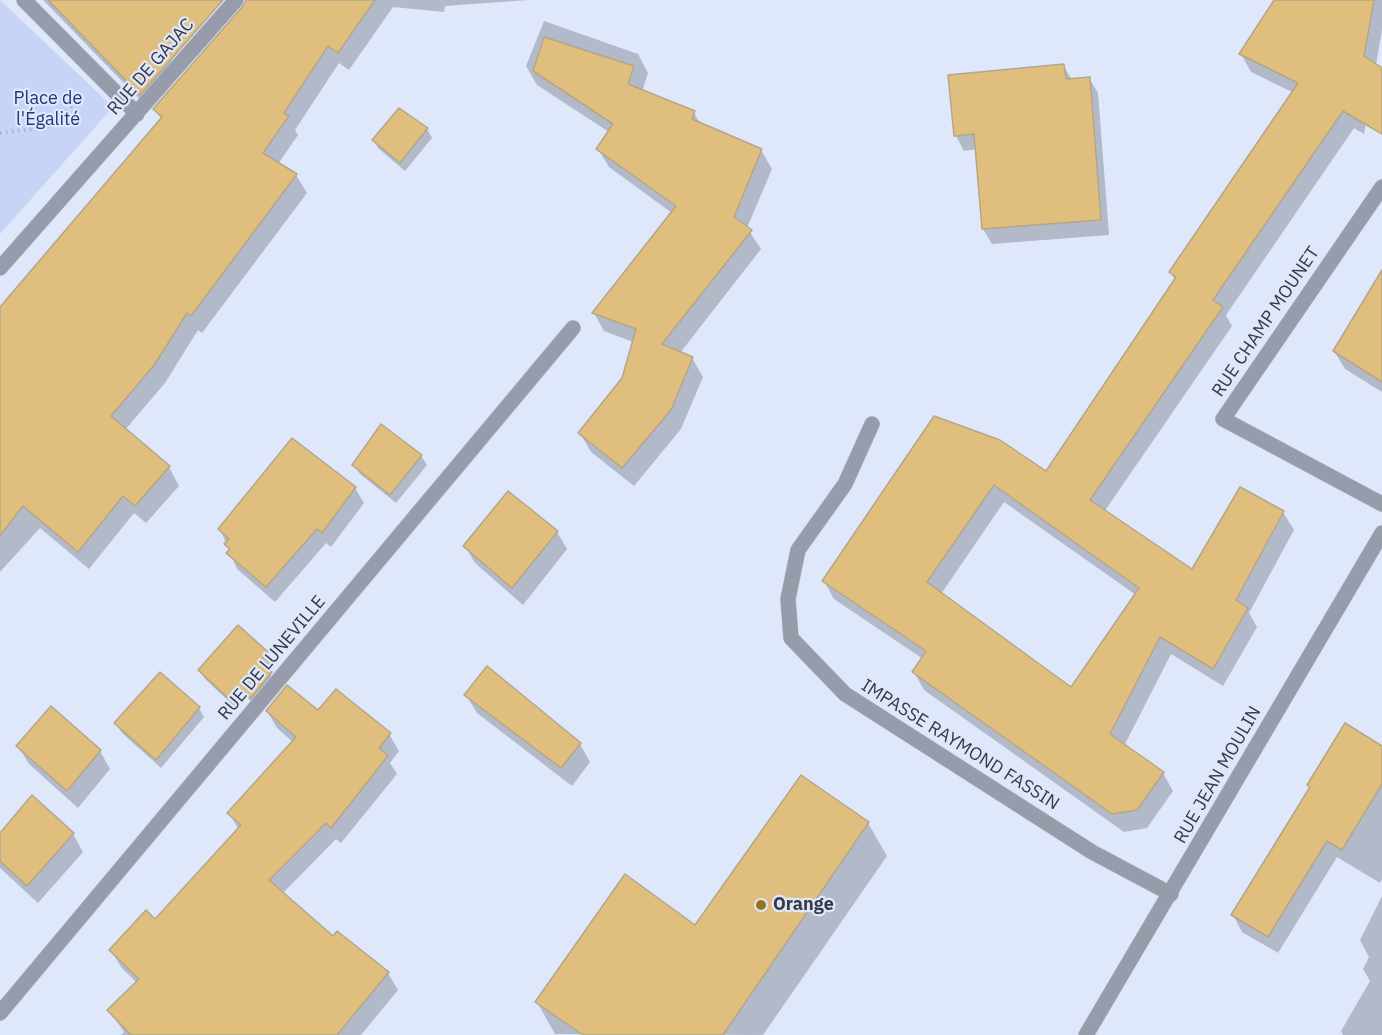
<!DOCTYPE html>
<meta charset="utf-8">
<style>
body{margin:0}
canvas{display:block;background:#dfe7fa}
</style>
<canvas width="1382" height="1035"></canvas>
<script>
const g = document.querySelector('canvas').getContext('2d');
g.lineJoin = 'round';
function paint(path, color) { g.fillStyle = color; g.fill(path, 'evenodd'); }
function trace(path, color, width, dash) { g.strokeStyle = color; g.lineWidth = width; g.lineCap = dash ? 'butt' : 'round'; g.setLineDash(dash || []); g.stroke(path); }
function write(font, color, halo, rows, align = 'center') {
  g.font = font + ' "IBM Plex Sans",sans-serif'; g.lineWidth = 4.5; g.setLineDash([]); g.textBaseline = 'middle'; g.strokeStyle = halo; g.fillStyle = color; for (const [text, x, y, turn = 0] of rows) {
    g.save(); g.translate(x, y); g.rotate((+turn || 0) * Math.PI / 180); g.textAlign = isNaN(turn) ? turn : align; if (halo) g.strokeText(text, 0, 0); g.fillText(text, 0, 0); g.restore();
  }
}
paint(new Path2D(`
 M0,0L113,107L0,234Z`), '#c6d4f6');
paint(new Path2D(`
 M43,0H167L172,85L150,110Z
 M259,0H529L445,6L444,12L393,7L349,70L339,63L295,130L298,135L278,164L296,175L307,193L202,333L198,330L165,383L125,430L169,467L179,486L146,523L134,513L89,569L40,528L0,572V309L162,120L155,109Z
 M1275,0H1382V30L1364,134L1354,128L1226,315L1232,326L1104,512L1193,572L1283,512L1294,530L1249,613L1257,627L1223,686L1171,654L1124,746L1163,773L1173,791L1147,828L1124,832L924,690L914,672L923,659L834,599L824,581L934,418L1047,473L1176,281L1170,272L1294,93L1251,72L1241,54ZM1004,502L1136,595L1071,689L941,594Z
 M544,21L638,54L648,73L642,92L694,113L701,125L761,150L772,169L747,228L761,249L680,353L692,358L703,377L681,429L634,486L591,452L580,433L623,378L633,342L604,331L594,313L672,213L609,167L598,149L609,132L537,85L526,66Z
 M1063,65L1072,80L1089,78L1098,93L1109,235L992,244L983,229L977,149L964,151L956,136L949,76Z
 M399,110L427,129L432,138L405,171L379,149L373,140Z
 M1382,302V392L1345,369L1334,351Z
 M381,426L421,456L427,465L396,503L360,474L354,465Z
 M355,488L364,503L331,547L326,543L275,602L237,569L220,529Z
 M557,532L567,549L523,605L475,563L465,546Z
 M266,653L272,662L267,670L276,682L257,706L245,696L235,707L205,679L200,670Z
 M466,695L580,744L590,762L572,786L477,713Z
 M199,708L204,717L161,768L122,733L116,723Z
 M267,711L318,712L389,734L399,751L390,763L397,774L341,843L336,839L282,894L333,938L388,973L398,990L361,1035H121L124,1032L109,1010L137,983L121,967L111,950L155,921L239,830L229,813L293,742L277,728Z
 M18,746L100,751L110,769L78,808L29,764Z
 M1382,747V879L1380,883L1337,857L1278,953L1242,932L1233,915L1311,788L1309,785Z
 M801,777L868,823L887,856L763,1035L555,1034L537,1002L695,927Z
 M73,834L83,852L38,903L0,868V835Z
 M1382,896V1035H1343L1341,1031L1370,981L1363,969L1369,957L1360,940Z`), '#0003');
const building = new Path2D(`
 M48,0H223L140,95Z
 M246,0H375L338,53L328,46L284,113L289,116L263,153L297,174L191,316L187,313L155,364L111,416L170,466L135,506L123,496L78,552L23,506L0,536V307L162,117L153,109L243,6Z
 M1274,0H1374L1364,56L1382,68V134L1343,111L1213,300L1223,307L1090,500L1192,569L1240,487L1284,511L1236,600L1248,608L1213,669L1160,637L1110,734L1164,772L1137,810L1112,814L912,672L926,651L822,581L934,416L1000,440L1046,471L1176,277L1169,272L1298,83L1239,54ZM994,485L1139,588L1071,687L927,582Z
 M544,37L634,66L628,84L695,111L692,119L762,149L734,217L752,230L662,344L693,357L671,410L622,468L578,433L622,378L636,329L592,313L676,206L596,149L613,124L533,71Z
 M1064,64L1066,79L1090,77L1101,220L982,229L974,134L954,136L948,75Z
 M399,108L428,128L400,163L372,140Z
 M1382,270V382L1333,351Z
 M381,424L422,455L390,495L352,465Z
 M292,438L356,487L322,533L317,529L266,587L226,553L230,549L224,544L229,539L218,529Z
 M508,491L558,531L512,588L463,546Z
 M238,625L268,652L259,662L272,672L251,698L239,688L229,699L198,670Z
 M487,666L581,743L561,768L464,695Z
 M160,672L200,707L156,760L114,723Z
 M287,685L318,710L336,689L391,733L379,748L388,756L331,828L326,823L269,880L333,936L337,931L389,972L337,1035H131L107,1010L139,979L109,950L146,910L155,919L241,825L227,813L296,737L266,711Z
 M51,706L101,750L67,791L16,746Z
 M1345,723L1382,746V784L1342,850L1327,841L1268,937L1231,915L1310,787L1307,785Z
 M801,775L869,822L723,1035H583L535,1002L625,874L695,925Z
 M32,795L74,833L27,886L0,861V833Z`);
paint(building, '#e0bf7e');
trace(building, '#b5a688', 1.5);
const minor = new Path2D(`
 M24,0L137,114
 M1382,187L1223,419L1382,504
 M0,268L236,0
 M872,424L845,484L798,550L788,599L791,638L845,694L1092,852L1171,894
 M0,1013L573,328
 M1086,1035L1382,533`);
trace(minor, '#bdc4d6', 16);
trace(new Path2D(`
 M0,133L47,127L78,101`), '#acb3c4', 4, [1.5, 4.5]);
trace(minor, '#969ca9', 15);
for (const [x, y, r, color] of [
 [761,905,6,"#98731d"]
]) { const dot = new Path2D(); dot.arc(x, y, r, 0, 2 * Math.PI); g.fillStyle = color; g.fill(dot); trace(dot, '#dfe7fa', 2); }
write('18px', '#353a46', '#dfe7fa', [
 ["RUE DE GAJAC",151,67,-49],
 ["RUE CHAMP MOUNET",1266,322,-56],
 ["RUE DE LUNEVILLE",272,658,-50],
 ["IMPASSE RAYMOND FASSIN",960,745,32],
 ["RUE JEAN MOULIN",1218,775,-60]
]);
write('18px', '#22367c', '#dfe7fa', [
 ["Place de",48,99],
 ["l'Égalité",48,120]
]);
write('bold 18px', '#353a46', '#dfe7fa', [
 ["Orange",773,905]
], 'left');
</script>
